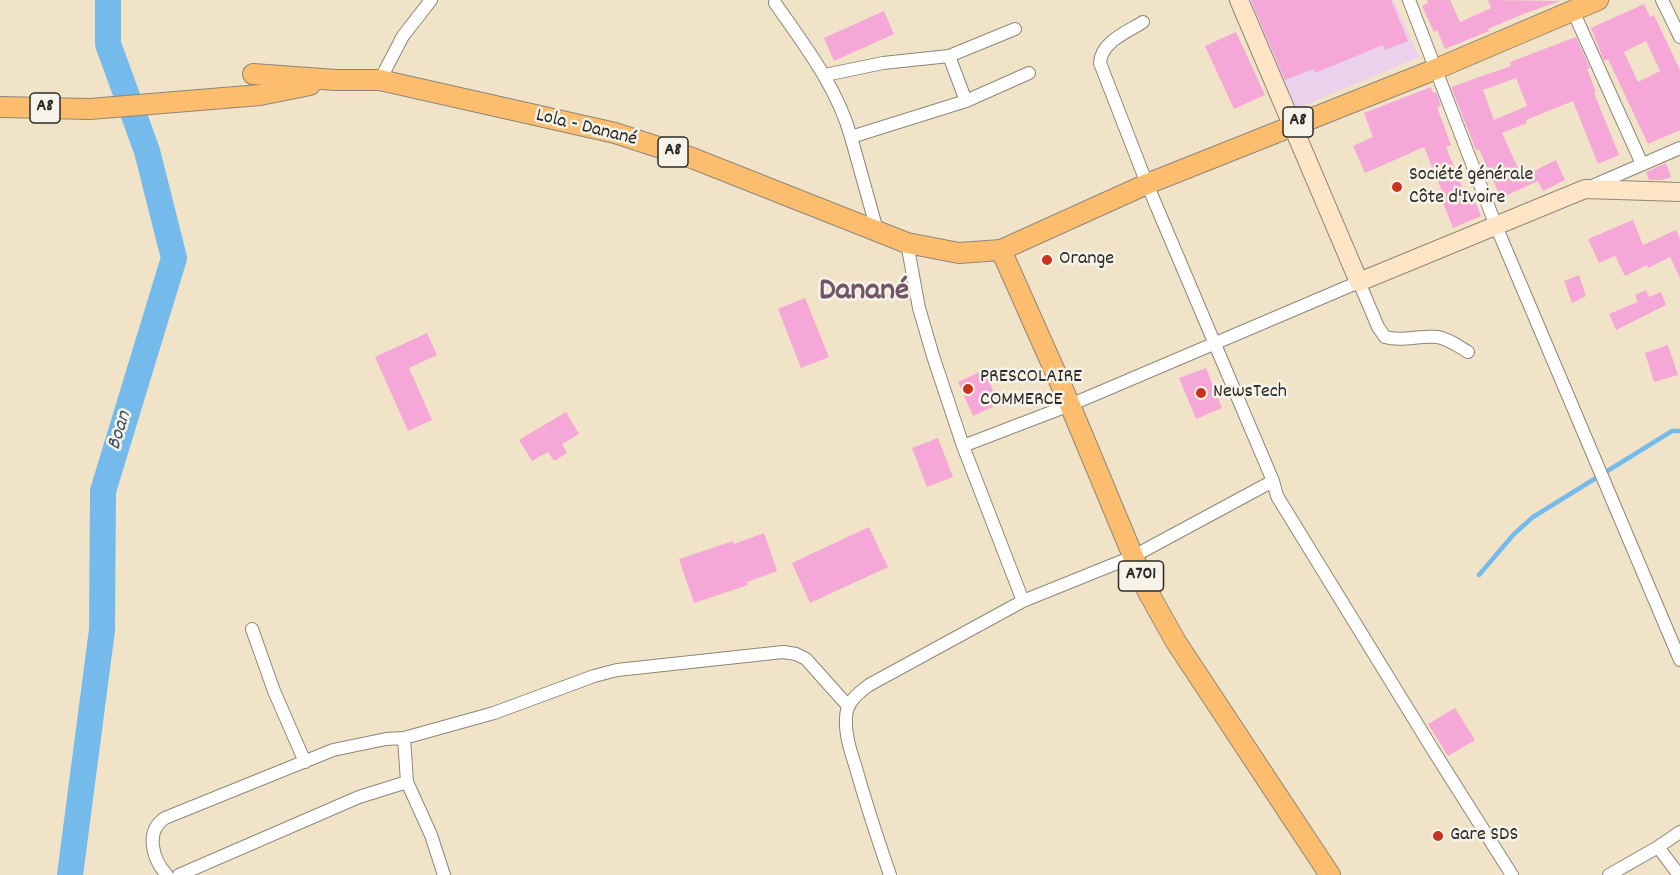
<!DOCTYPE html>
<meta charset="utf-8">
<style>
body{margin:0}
canvas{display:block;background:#f0e3c7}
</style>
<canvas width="1680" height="875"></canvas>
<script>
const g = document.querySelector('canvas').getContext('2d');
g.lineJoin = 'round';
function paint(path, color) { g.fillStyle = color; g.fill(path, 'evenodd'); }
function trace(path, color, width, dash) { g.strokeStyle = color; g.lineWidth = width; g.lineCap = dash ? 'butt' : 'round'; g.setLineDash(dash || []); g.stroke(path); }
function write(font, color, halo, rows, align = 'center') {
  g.font = font + ' Dekko,sans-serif'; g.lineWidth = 5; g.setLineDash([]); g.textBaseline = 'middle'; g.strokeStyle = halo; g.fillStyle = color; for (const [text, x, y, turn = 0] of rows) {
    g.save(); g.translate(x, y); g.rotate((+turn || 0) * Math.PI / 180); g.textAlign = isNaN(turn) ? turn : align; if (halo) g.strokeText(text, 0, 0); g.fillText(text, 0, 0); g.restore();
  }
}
paint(new Path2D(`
 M1228,0H1394L1419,57L1279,116Z`), '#ead1ec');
trace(new Path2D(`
 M1479,575L1514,534L1533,517L1672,431H1680`), '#74bbec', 4.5);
trace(new Path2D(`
 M70,875L102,630L103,491L174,258L147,151L108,44V0`), '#74bbec', 26);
paint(new Path2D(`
 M1251,0H1391L1408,41L1385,50L1383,45L1315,73L1314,69L1285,80Z
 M1427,0H1450L1460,22L1491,8L1488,0L1560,1L1523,14L1488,29L1489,31L1445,49L1437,30L1434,32L1422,6L1428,3Z
 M1644,4L1650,17L1654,15L1680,70V130L1648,144L1608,59L1604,61L1591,28ZM1646,41L1660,71L1638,82L1624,52Z
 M884,11L894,34L834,61L824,38Z
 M1236,32L1265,95L1234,109L1205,46Z
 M1576,37L1590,68L1587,69L1596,92L1594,93L1619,155L1598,164L1573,101L1526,120L1527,123L1502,133L1522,177L1556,160L1565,180L1543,191L1538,181L1501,198L1479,149L1476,150L1451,87L1511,66L1510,62ZM1516,78L1527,106L1494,120L1483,90Z
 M1431,87L1433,93L1436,92L1441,106L1437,107L1451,145L1446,147L1465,194L1471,191L1481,216L1453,228L1443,203L1446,201L1424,147L1365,173L1353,146L1373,137L1364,113Z
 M1666,163L1671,177L1662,180H1649L1646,172Z
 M1633,220L1643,245L1676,230L1680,239V278L1670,257L1648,268L1647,265L1625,276L1615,256L1599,263L1588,239Z
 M1579,275L1586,296L1572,303L1564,281Z
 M1646,290L1649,297L1661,292L1666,305L1616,330L1609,314L1638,302L1635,295Z
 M805,298L829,357L801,368L778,309Z
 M427,333L437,355L409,368L432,420L408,431L375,357Z
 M1668,345L1678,375L1654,382L1645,353Z
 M1206,368L1222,408L1196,419L1179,378Z
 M984,370L999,404L973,416L958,382Z
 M566,412L579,434L562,444L567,453L554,461L548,452L532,461L519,440Z
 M938,438L953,477L927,487L912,448Z
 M869,527L888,567L810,603L792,563Z
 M764,533L777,571L747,582L748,585L694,603L679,559L733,541L734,544Z
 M1455,708L1475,740L1448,756L1428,724Z`), '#f5a7d7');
const street = new Path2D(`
 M1409,0L1496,226L1680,660
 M1662,0L1680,37
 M775,3C805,46 837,87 851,137
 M1573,11L1642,164
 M1143,22C1127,32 1101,42 1100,63L1147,184L1273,481L1277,496L1433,750L1512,875
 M825,75L883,63L949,56
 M380,80L403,36L431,0
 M966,101L949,56L1015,29
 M1590,187L1680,148
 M877,230L851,137L966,101L1029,73
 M963,446L1070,405L1359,282L1378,327L1385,337C1402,342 1420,335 1438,337C1449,339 1458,346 1468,352
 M1023,601L1132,557L1273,481
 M252,629L274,691L305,762
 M1658,847L1679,875
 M167,875C152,859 145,831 165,818L333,750L386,739L404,738
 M179,875L359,797L407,782
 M444,875L431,835L407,782L404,738L494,713L594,676L617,670L783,652L796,654L806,659L848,706
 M890,875C878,840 866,804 856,768C851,753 845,735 846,718C846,703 857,694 869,685L1023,601L963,446L933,356L919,308L907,243
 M1609,875L1658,847L1680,832`);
const secondary = new Path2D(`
 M1239,0L1359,282L1585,189L1680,192`);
const primary = new Path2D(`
 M253,74L336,80H380L615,133L692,158L907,243L959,253L1001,250L1147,184L1436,69L1598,0
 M0,107L90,109L260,95L310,85
 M1001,250L1070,405L1148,592L1176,642L1330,875`);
trace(street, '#8e8779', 14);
trace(secondary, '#8e8779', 20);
trace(primary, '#8e8779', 22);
trace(street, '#fff', 12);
trace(secondary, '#fee5c5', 18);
trace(primary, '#fcbd6f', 20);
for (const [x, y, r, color] of [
 [1397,187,6,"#c8321e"],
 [1047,260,6,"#c8321e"],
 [968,389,6,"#c8321e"],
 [1201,393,6,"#c8321e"],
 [1438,836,6,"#c8321e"]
]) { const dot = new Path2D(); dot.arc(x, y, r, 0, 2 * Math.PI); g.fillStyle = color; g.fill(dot); trace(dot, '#f7f3e8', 2); }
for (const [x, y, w] of [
 [45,108,30],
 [1298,122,30],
 [673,152,30],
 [1141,576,45]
]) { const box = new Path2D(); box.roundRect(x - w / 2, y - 15, w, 30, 4.5); g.fillStyle = '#f7f3e8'; g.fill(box); trace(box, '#2b2b2b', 1.5); }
write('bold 18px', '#2b2b2b', null, [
 ["A8",45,108],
 ["A8",1298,122],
 ["A8",673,152],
 ["A701",1141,576]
]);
write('20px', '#2b2b2b', '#f7f3e8', [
 ["Lola - Danané",586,129,14]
]);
write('20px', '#2b2b2b', '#f7f3e8', [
 ["Société générale",1409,176],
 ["Côte d'Ivoire",1409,199],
 ["Orange",1059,260],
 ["PRESCOLAIRE",980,378],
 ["COMMERCE",980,401],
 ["NewsTech",1213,393],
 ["Gare SDS",1450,836]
], 'left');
write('italic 21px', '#415665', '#f7f3e8', [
 ["Boan",121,431,-73]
]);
write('bold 32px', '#725667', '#f7f3e8', [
 ["Danané",864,294]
]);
</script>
